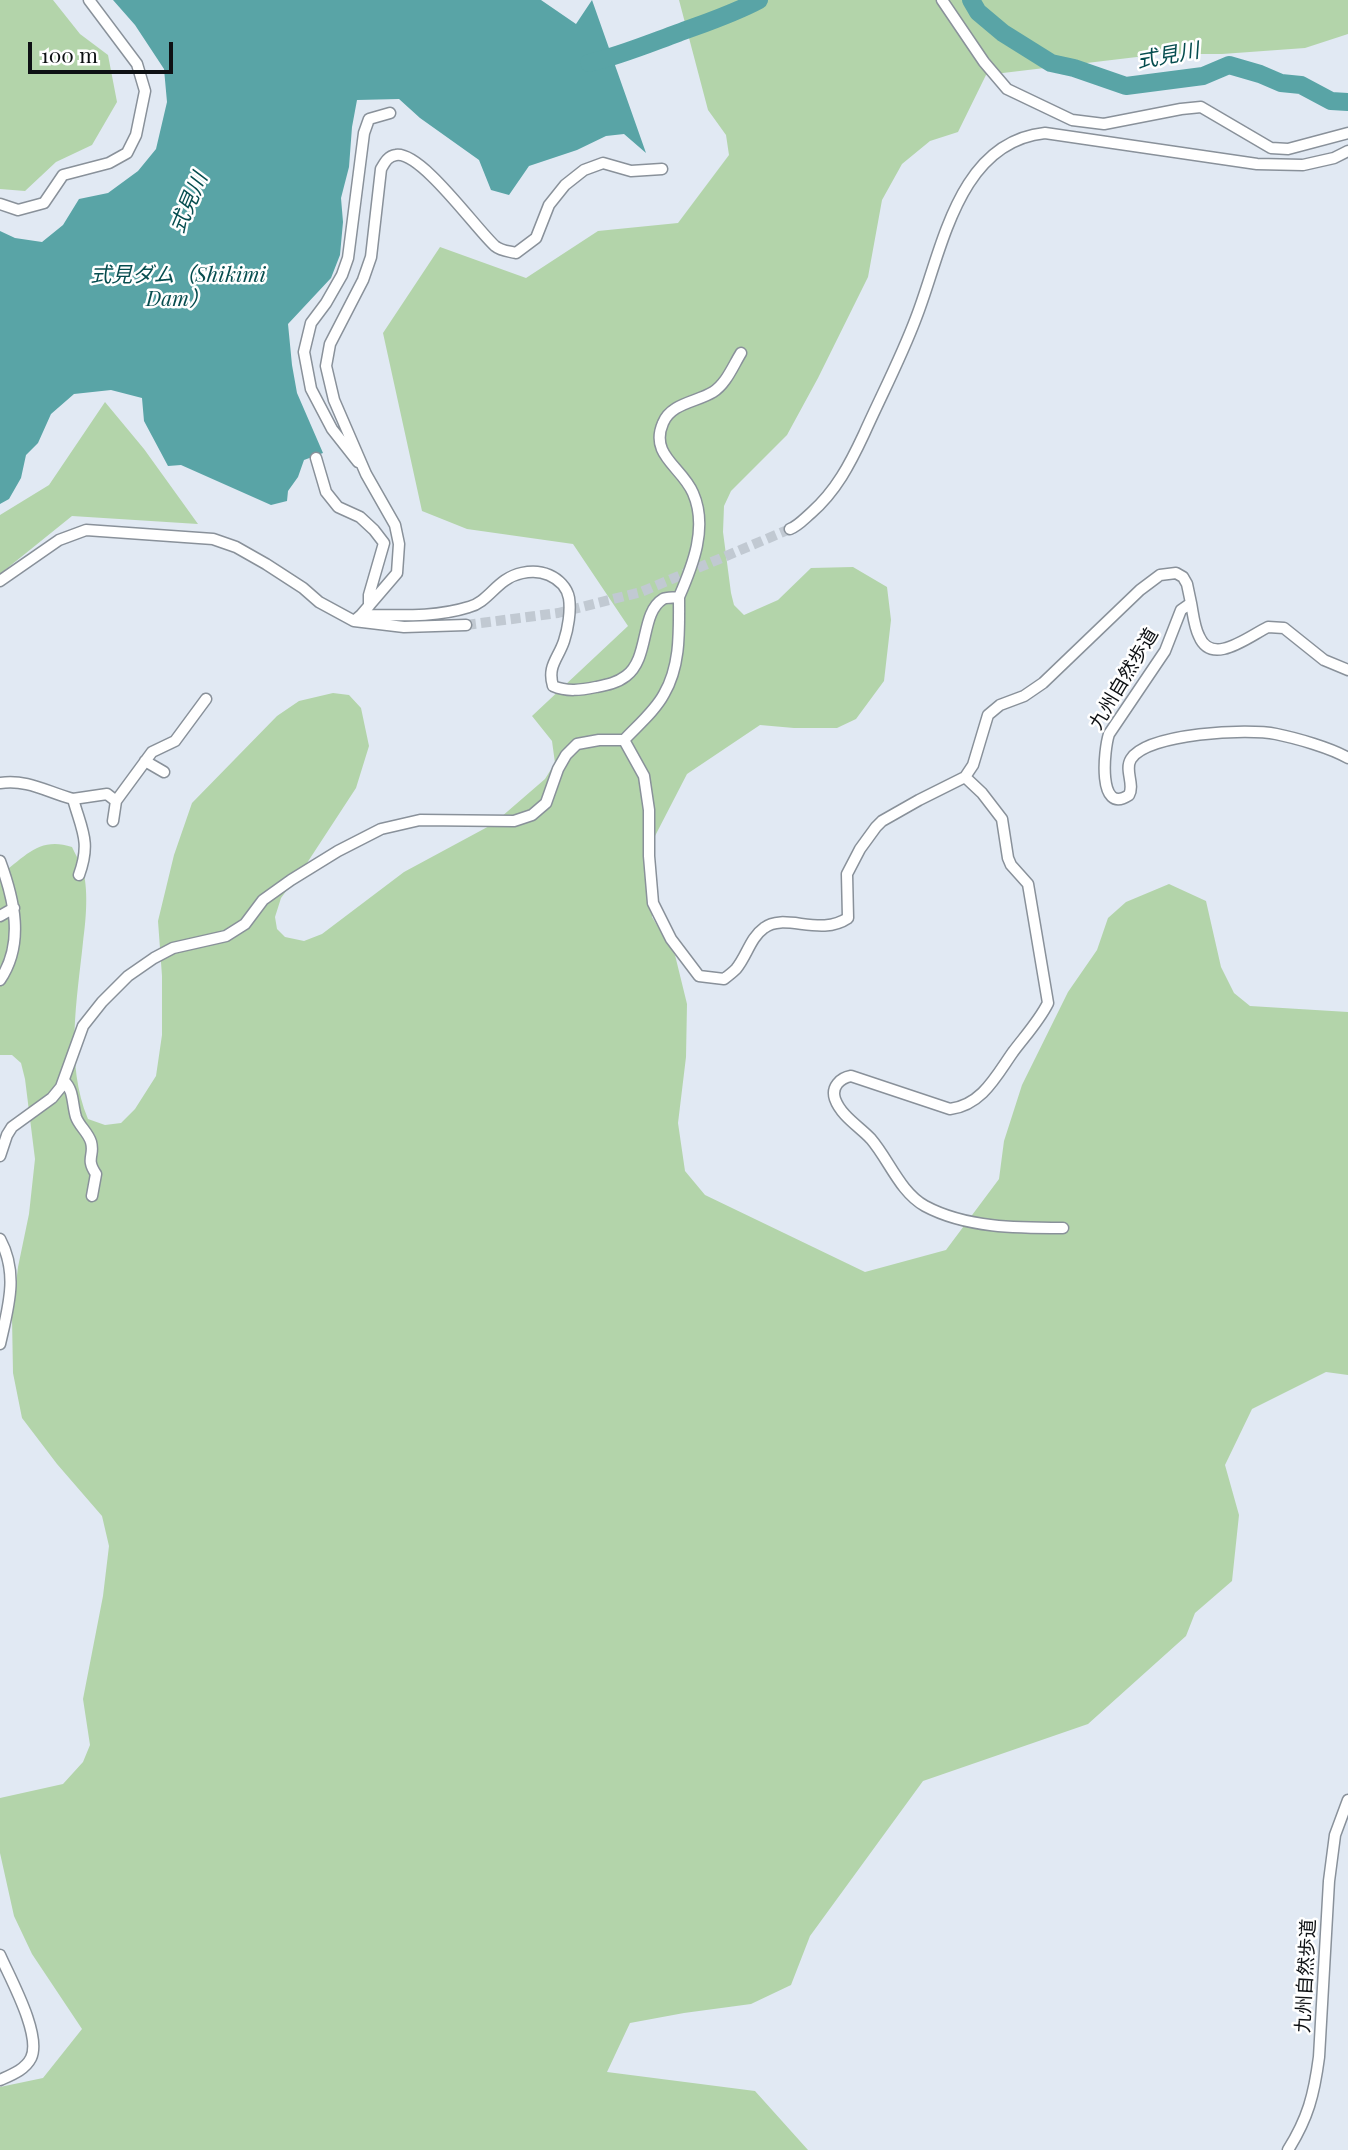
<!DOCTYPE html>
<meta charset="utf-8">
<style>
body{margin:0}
#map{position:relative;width:1348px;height:2150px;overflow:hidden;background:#e1e9f3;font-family:"Playfair Display",serif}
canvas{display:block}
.scale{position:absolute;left:28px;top:42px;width:145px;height:32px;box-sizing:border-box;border:4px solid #0e1114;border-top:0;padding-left:9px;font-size:21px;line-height:24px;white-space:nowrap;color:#0e1114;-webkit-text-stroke:5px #fff;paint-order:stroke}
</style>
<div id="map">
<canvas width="1348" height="2150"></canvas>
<div class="scale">100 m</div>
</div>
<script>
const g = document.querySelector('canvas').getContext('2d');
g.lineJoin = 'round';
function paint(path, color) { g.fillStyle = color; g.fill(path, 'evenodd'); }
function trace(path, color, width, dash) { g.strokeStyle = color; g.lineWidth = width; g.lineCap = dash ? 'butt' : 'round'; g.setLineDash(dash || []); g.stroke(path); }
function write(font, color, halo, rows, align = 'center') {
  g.font = font + ' "Playfair Display","Noto Sans JP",serif'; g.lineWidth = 5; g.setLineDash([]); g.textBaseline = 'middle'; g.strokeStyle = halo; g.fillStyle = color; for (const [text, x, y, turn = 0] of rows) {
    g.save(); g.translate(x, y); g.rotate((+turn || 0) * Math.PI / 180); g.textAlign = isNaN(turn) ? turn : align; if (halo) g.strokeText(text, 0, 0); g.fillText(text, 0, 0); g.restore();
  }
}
paint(new Path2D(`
 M0,0H53L80,34L108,55L117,102L92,145L56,162L25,191L0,189Z
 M679,0H1348V34L1305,48L1222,54H1162L986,75L958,132L930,141L902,164L882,200L868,277L818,378L787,435L731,491L724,506L723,532L731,593L734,605L744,615L778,600L811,568L853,567L887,587L891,620L884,681L856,719L837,728H794L760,725L687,774L655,836L652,917L675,955L687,1004L686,1057L678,1123L685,1171L705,1195L865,1272L946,1250L999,1179L1004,1141L1022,1085L1068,992L1097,950L1108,918L1126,902L1169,884L1206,901L1221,967L1234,993L1250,1006L1348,1012V1375L1326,1372L1252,1409L1225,1465L1239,1515L1232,1581L1195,1613L1186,1636L1088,1724L923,1781L810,1936L791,1985L751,2004L684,2013L630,2023L607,2072L755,2091L808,2150H0V2087L43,2078L82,2029L32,1954L14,1916L0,1853V1798L63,1784L83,1762L90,1745L83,1699L103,1596L109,1546L102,1516L57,1464L22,1418L13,1373L12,1317L18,1267L29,1214L35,1159L25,1079L21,1063L12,1055H0V875C25,857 39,836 72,847C75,854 79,860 82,867C89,888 86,920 83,942C77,1000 65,1063 88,1119L105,1125L121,1123L135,1109L156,1076L162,1035V976L158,921L174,855L192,803L277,716L299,701L333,693L349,695L361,708L369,746L356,788L307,863L281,898L275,917L277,929L285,937L304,941L322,934L404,872L493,824L545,779L555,763L552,741L532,716L628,626L573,544L467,529L422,511L383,333L440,247L526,278L598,231L678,223L729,155L726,135L708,110Z
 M105,402L144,449L198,524L72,516L0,574V515L49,485Z`), '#b3d4aa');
paint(new Path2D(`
 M113,0H541L576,24L592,0L646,153L624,134L606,136L577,150L529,166L509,195L491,190L479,160L420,118L399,99L357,100L352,127L349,167L341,198L343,222L340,255L331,278L288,324L292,365L297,393L323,453L304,460L298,477L288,491L287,501L271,505L181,465L168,466L144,421L142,398L111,390L74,394L51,414L38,443L26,455L21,478L9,499L0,504V231L15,238L42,242L63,225L79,199L108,193L138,171L156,149L167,102L164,69L135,25Z`), '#59a4a6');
trace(new Path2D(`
 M971,0L978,12L1003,33L1051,63L1074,68L1126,86L1203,76L1229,65L1260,74L1281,83L1301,85L1331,101L1348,102
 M589,63C619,56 648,44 678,33C705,23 733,14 759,0`), '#59a4a6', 18);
trace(new Path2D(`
 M466,625L558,613L641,592L790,529`), '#c1c9d2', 10, [10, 5]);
const minor = new Path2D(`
 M942,0L984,62L1007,89L1072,120L1104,124L1181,109L1201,107L1271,148L1288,149L1348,133
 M0,204L18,210L44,203L63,175L109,163L127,153L136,135L145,91L137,64L89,0
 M316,458L326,492L338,507L360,517L374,530L384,543L369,595V606
 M358,462L332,429L311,389L304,352L311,323L326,303L342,275L348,258L364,133L369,119L390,113
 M790,529C798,526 804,519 811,513C836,491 850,464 864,434C881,396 901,358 916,318C942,252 957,142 1045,133L1257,164L1303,165L1334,158L1348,151
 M0,581L59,540L86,530L213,539L236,547L266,564L303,588L319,602L354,621L404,627L466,625
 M679,597C693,565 708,527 693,493C682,467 649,455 663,423C671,403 697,402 713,392C726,384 733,366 741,353
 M1191,603C1193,613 1194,626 1199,636C1212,667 1249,636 1268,627L1284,628L1324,660L1348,670
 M361,615C397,615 434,618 469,607C489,602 497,578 522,573C531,571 540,571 549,575C558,579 567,587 569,598C571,611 568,629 564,641C558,659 547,666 553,686C567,692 581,690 596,687C606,685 617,683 626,676C650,658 640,613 663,599C667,597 674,598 679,597C679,630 681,665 664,694C655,711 637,726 624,740
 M354,621L361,615L397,573L399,544L395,525L366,474L334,400L326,366L330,344L363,280L371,257L381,169C385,162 388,156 396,155C421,151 476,229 495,246C501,251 508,251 516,253L536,238L549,205L565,185L584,170L603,163L631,171L662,169
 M624,740L644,776L649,810V856L653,903L671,939L699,976L724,979C728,976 733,972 736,969C747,956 750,938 764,928C784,912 820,937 848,918L847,874L860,849L876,827L882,821L919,800L965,777L973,765L988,715L1000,705L1024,696L1043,683L1140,590L1160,575L1176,573L1183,577L1187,584L1191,603L1181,610L1165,651L1109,734C1104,749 1097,816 1129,795C1135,784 1124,770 1131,759C1147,733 1249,728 1276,734C1296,738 1331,748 1348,758
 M145,761L164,772
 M965,777L982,793L1002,819L1008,858L1011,865L1028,884L1048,1003C1039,1021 1025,1036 1013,1052C996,1076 982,1105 950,1109L851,1076C840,1078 831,1087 835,1099C841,1116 860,1127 871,1139C889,1160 900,1192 925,1206C966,1228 1017,1228 1063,1228
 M0,783C28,779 47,792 73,799C82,831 91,842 79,875
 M73,799L107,794L116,801L113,821
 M116,801L152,752L175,741L206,699
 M0,861C14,899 25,943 0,980
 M0,916L14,908
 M64,1081C74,1090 72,1104 76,1117C79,1126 88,1132 91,1142C95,1156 85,1158 96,1174L92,1196
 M0,1156L7,1135L12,1127L52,1098L61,1087L83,1026L102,1002L128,976L154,958L173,948L226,936L245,924L263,900L291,880L338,851L381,829L420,820L514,821L532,815L546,803L558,769L566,755L577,744L599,740H624
 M0,1239C19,1274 8,1308 0,1344
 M0,1955C10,1978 42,2035 31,2058C25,2070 11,2075 0,2080
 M1288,2150C1308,2118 1314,2095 1319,2057L1329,1881L1335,1835L1348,1800`);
trace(minor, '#89919a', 13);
trace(minor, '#fff', 10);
write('19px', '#0e1114', '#fff', [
 ["九州自然歩道",1124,679,-59],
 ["九州自然歩道",1306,1976,-87]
]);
write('italic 21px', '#064d4f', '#fff', [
 ["式見川",1168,56,-10],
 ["式見川",189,203,-67],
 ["式見ダム（Shikimi",178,275],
 ["Dam）",178,299]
]);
</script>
